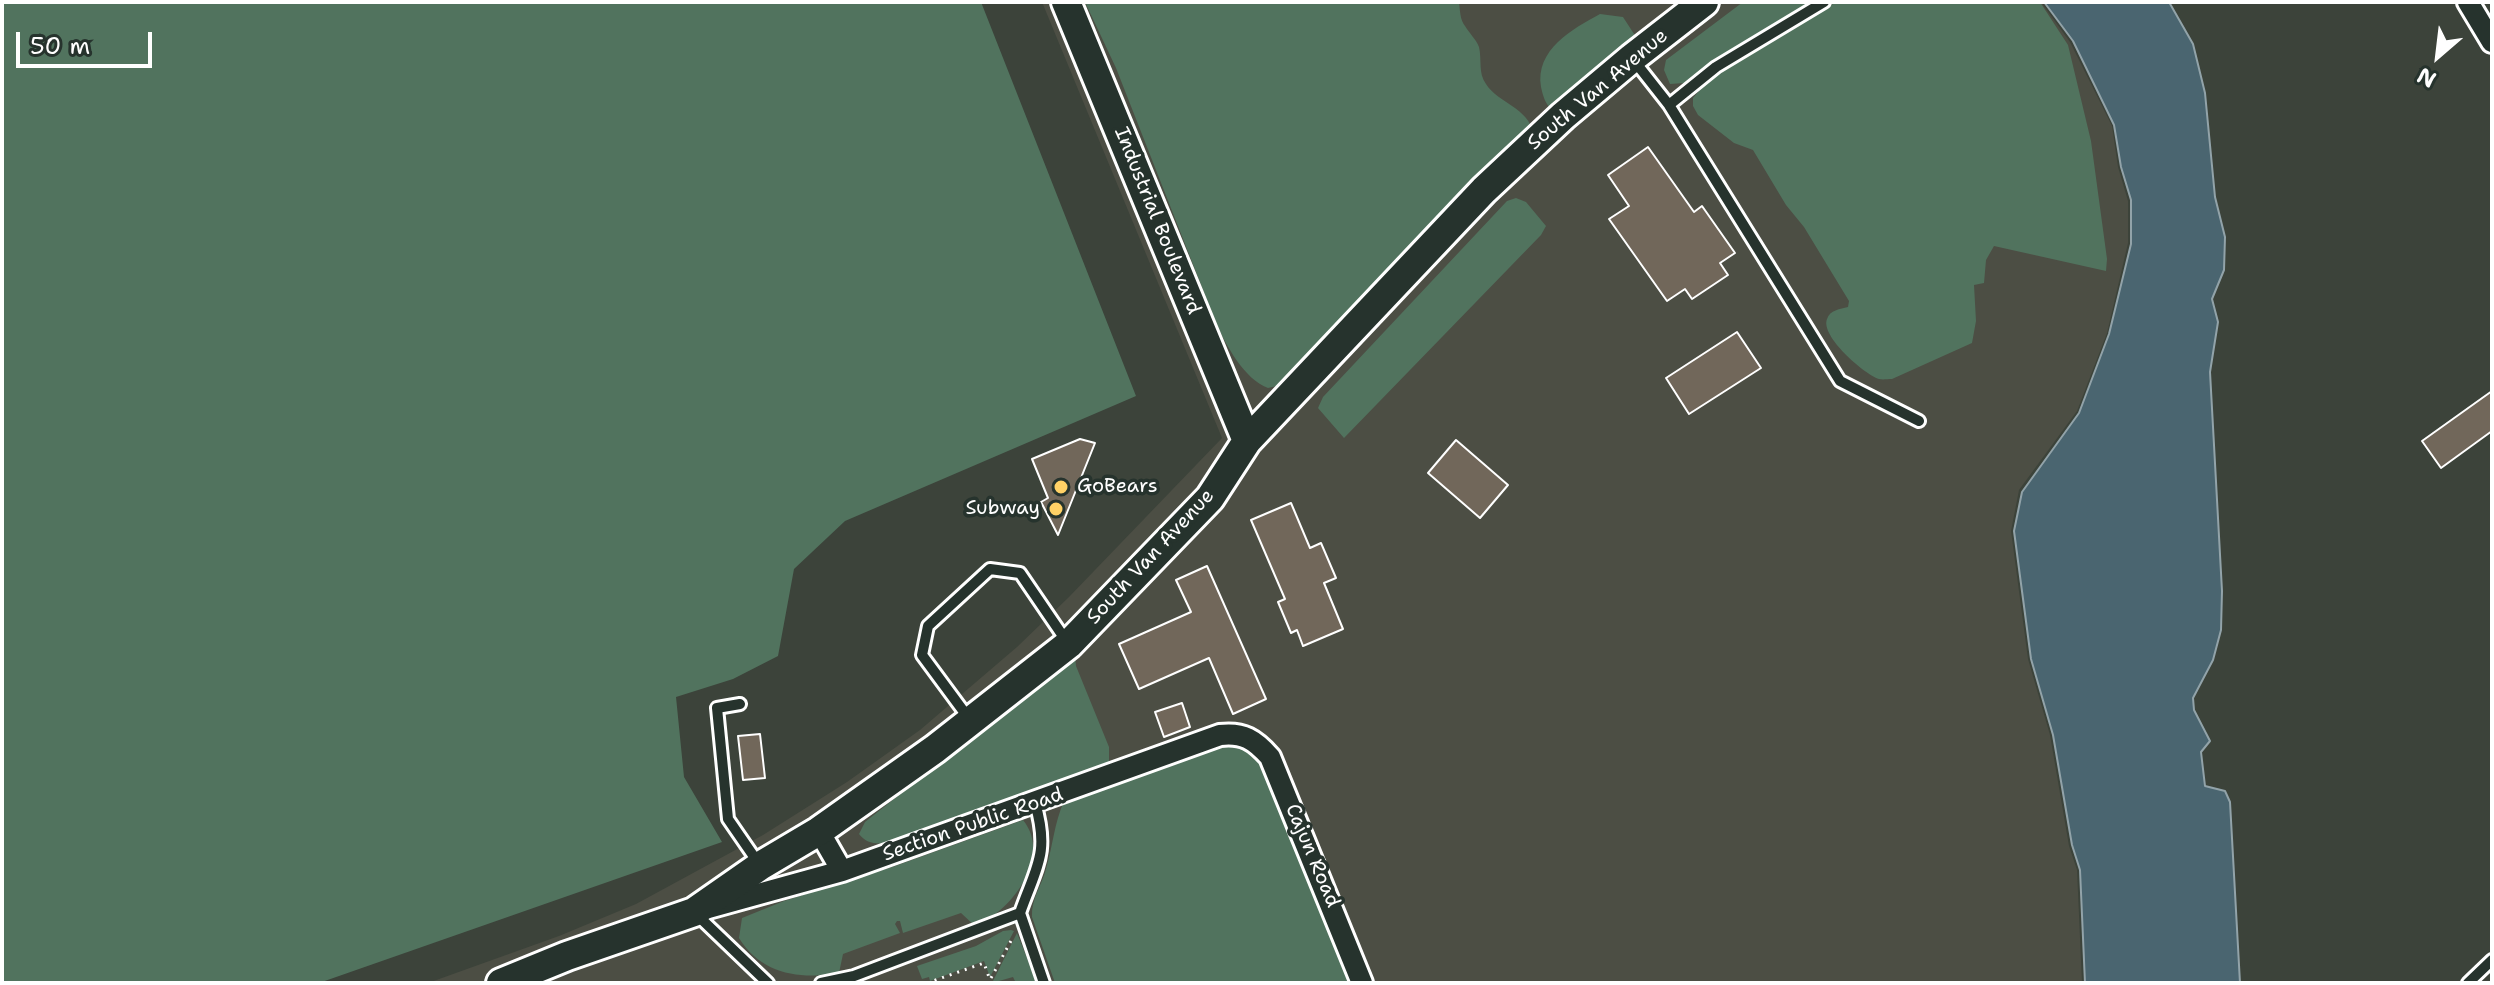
<!DOCTYPE html>
<style>
body{margin:0}
#map{position:relative;width:2494px;height:985px;overflow:hidden;background:#3c433a;font-family:"Shantell Sans",sans-serif}
canvas{display:block}
.frame{position:absolute;inset:0;border:4px solid #fff;pointer-events:none}
.north{position:absolute;left:2398px;top:16px;width:80px;height:80px;-webkit-text-stroke:6px #26332d;paint-order:stroke;rotate:208deg;font-size:22px;font-weight:700;line-height:32px;text-align:center;color:#fff}
.north::after{content:'';display:block;margin:auto;width:28px;height:36px;background:#fff;clip-path:polygon(50% 0,100% 100%,50% 72%,0 100%)}
.scale{position:absolute;left:16px;top:32px;width:136px;height:36px;box-sizing:border-box;border:4px solid #fff;border-top:0;padding-left:10px;font-size:24px;line-height:28px;white-space:nowrap;color:#fff;-webkit-text-stroke:6px #26332d;paint-order:stroke}
</style>
<div id="map">
<canvas width="2494" height="985"></canvas>
<div class="frame"></div>
<div class="north">N</div>
<div class="scale">50 m</div>
</div>
<script>
const g = document.querySelector('canvas').getContext('2d');
g.lineJoin = 'round';
function paint(path, color) { g.fillStyle = color; g.fill(path, 'evenodd'); }
function trace(path, color, width, dash) { g.strokeStyle = color; g.lineWidth = width; g.lineCap = dash ? 'butt' : 'round'; g.setLineDash(dash || []); g.stroke(path); }
function write(font, color, halo, rows, align = 'center') {
  g.font = font + ' "Shantell Sans",sans-serif'; g.lineWidth = 7; g.setLineDash([]); g.textBaseline = 'middle'; g.strokeStyle = halo; g.fillStyle = color; for (const [text, x, y, turn = 0] of rows) {
    g.save(); g.translate(x, y); g.rotate((+turn || 0) * Math.PI / 180); g.textAlign = isNaN(turn) ? turn : align; if (halo) g.strokeText(text, 0, 0); g.fillText(text, 0, 0); g.restore();
  }
}
paint(new Path2D(`
 M1042,2H2041L2070,42L2112,126L2118,167L2128,201V243L2107,333L2077,411L2019,490L2011,531L2028,659L2050,735L2069,846L2077,870L2082,983H428L559,936L636,904L763,835L847,782L920,730L1017,647L1069,597L1222,438Z`), '#4c4e44');
paint(new Path2D(`
 M2,2H981L1136,396L845,521L794,569L778,656L733,679L676,697L684,777L722,842L319,983H2Z
 M1085,2H1459C1460,10 1460,20 1465,26C1469,33 1476,39 1479,47C1482,60 1478,73 1486,84C1498,103 1529,108 1533,133L1281,385L1268,388C1244,379 1226,345 1216,323L1116,68Z
 M1743,2H1810L1684,83L1670,84L1664,70L1666,60Z
 M1836,2H2040L2068,45L2091,141L2107,259L2106,271L1994,246L1986,260L1984,283L1974,285L1976,321L1972,343L1892,379C1887,379 1883,380 1879,379C1864,374 1820,336 1827,319C1830,310 1840,309 1848,307L1849,301L1804,227L1786,205L1753,150L1734,143L1698,115L1693,106V98L1708,80Z
 M1600,14L1623,17L1636,37L1551,109C1545,103 1543,96 1541,87C1535,50 1572,29 1600,14Z
 M1516,198L1526,202L1546,226L1541,235L1344,438L1318,408L1323,397L1507,201Z
 M1075,655L1076,666L1109,747V765L901,840C885,843 870,848 859,834L865,822Z
 M1235,743L1262,756L1355,983H1055L1032,917C1031,899 1042,885 1046,869C1053,845 1054,824 1064,801Z
 M1023,820C1053,857 1011,912 975,926L961,913L903,933L900,921H897L895,924L900,933L843,954L839,973C800,980 761,974 739,938L742,918L784,901L895,866Z
 M1011,930L1014,931L990,977L984,961L930,981L929,977L922,979L917,966L976,946L1003,931Z
 M1017,933L1037,983H1016L1013,977L992,983Z`), '#51735e');
const water = new Path2D(`
 M2044,2H2169L2193,44L2205,93L2215,197L2225,237L2224,270L2212,299L2218,322L2210,372L2222,591L2221,630L2213,660L2193,698L2194,710L2210,741L2201,752L2205,786L2225,791L2230,802L2240,983H2085L2080,870L2072,845L2053,735L2031,659L2014,531L2022,492L2079,413L2109,334L2131,244V200L2121,167L2114,125L2073,41Z`);
paint(water, '#4a6570');
trace(water, '#92a3a9', 2);
const building = new Path2D(`
 M1648,147L1694,212L1702,206L1735,253L1720,263L1728,275L1692,299L1685,289L1667,301L1609,219L1629,206L1608,175Z
 M1737,332L1761,368L1689,414L1666,378Z
 M2492,391V431L2441,468L2422,441Z
 M1080,439L1095,443L1058,535L1041,502L1048,498L1032,459Z
 M1456,440L1508,485L1480,518L1428,473Z
 M1291,503L1310,548L1321,543L1336,578L1324,583L1343,629L1303,646L1297,630L1291,633L1278,602L1285,599L1251,520Z
 M1207,566L1266,699L1233,714L1209,658L1139,689L1119,644L1191,612L1176,580Z
 M1182,703L1190,727L1164,737L1155,712Z
 M760,734L765,778L743,780L738,736Z`);
paint(building, '#71675a');
trace(building, '#fff', 2);
const lane = new Path2D(`
 M1632,58L1669,105L1716,67L1824,2
 M1669,105L1840,381L1919,421
 M740,704L717,708L728,819L759,864
 M970,720L922,655L928,626L990,569L1020,573L1067,642
 M695,913L768,983
 M1020,913L1044,983
 M821,983L854,976L1020,913C1036,867 1050,854 1035,803
 M2468,983L2492,960`);
const street = new Path2D(`
 M2468,2L2492,42
 M819,831L842,871
 M708,908L842,871L1220,735C1243,732 1255,740 1270,757L1362,983`);
const secondary = new Path2D(`
 M1066,2L1247,441
 M501,983L567,956L694,912L760,866L819,831L935,749L1069,644L1210,498L1247,441L1484,190L1563,116L1632,58L1704,2`);
trace(lane, '#fff', 16);
trace(street, '#fff', 26);
trace(secondary, '#fff', 34);
trace(new Path2D(`
 M991,978L1012,939
 M927,983L984,963L991,983`), '#fff', 3, [2, 6]);
trace(lane, '#26332d', 10);
trace(street, '#26332d', 20);
trace(secondary, '#26332d', 28);
for (const [x, y, r, color] of [
 [1061,487,8,"#ffd166"],
 [1056,509,8,"#ffd166"]
]) { const dot = new Path2D(); dot.arc(x, y, r, 0, 2 * Math.PI); g.fillStyle = color; g.fill(dot); trace(dot, '#26332d', 3); }
write('20px', '#fff', '#26332d', [
 ["South Van Avenue",1598,90,-40],
 ["Industrial Boulevard",1157,221,68],
 ["South Van Avenue",1151,557,-47],
 ["Section Public Road",973,825,-19],
 ["Cajun Road",1312,856,67]
]);
write('20px', '#fff', '#26332d', [
 ["GoBears",1077,487],
 ["Subway",1040,509,"right"]
], 'left');
</script>
